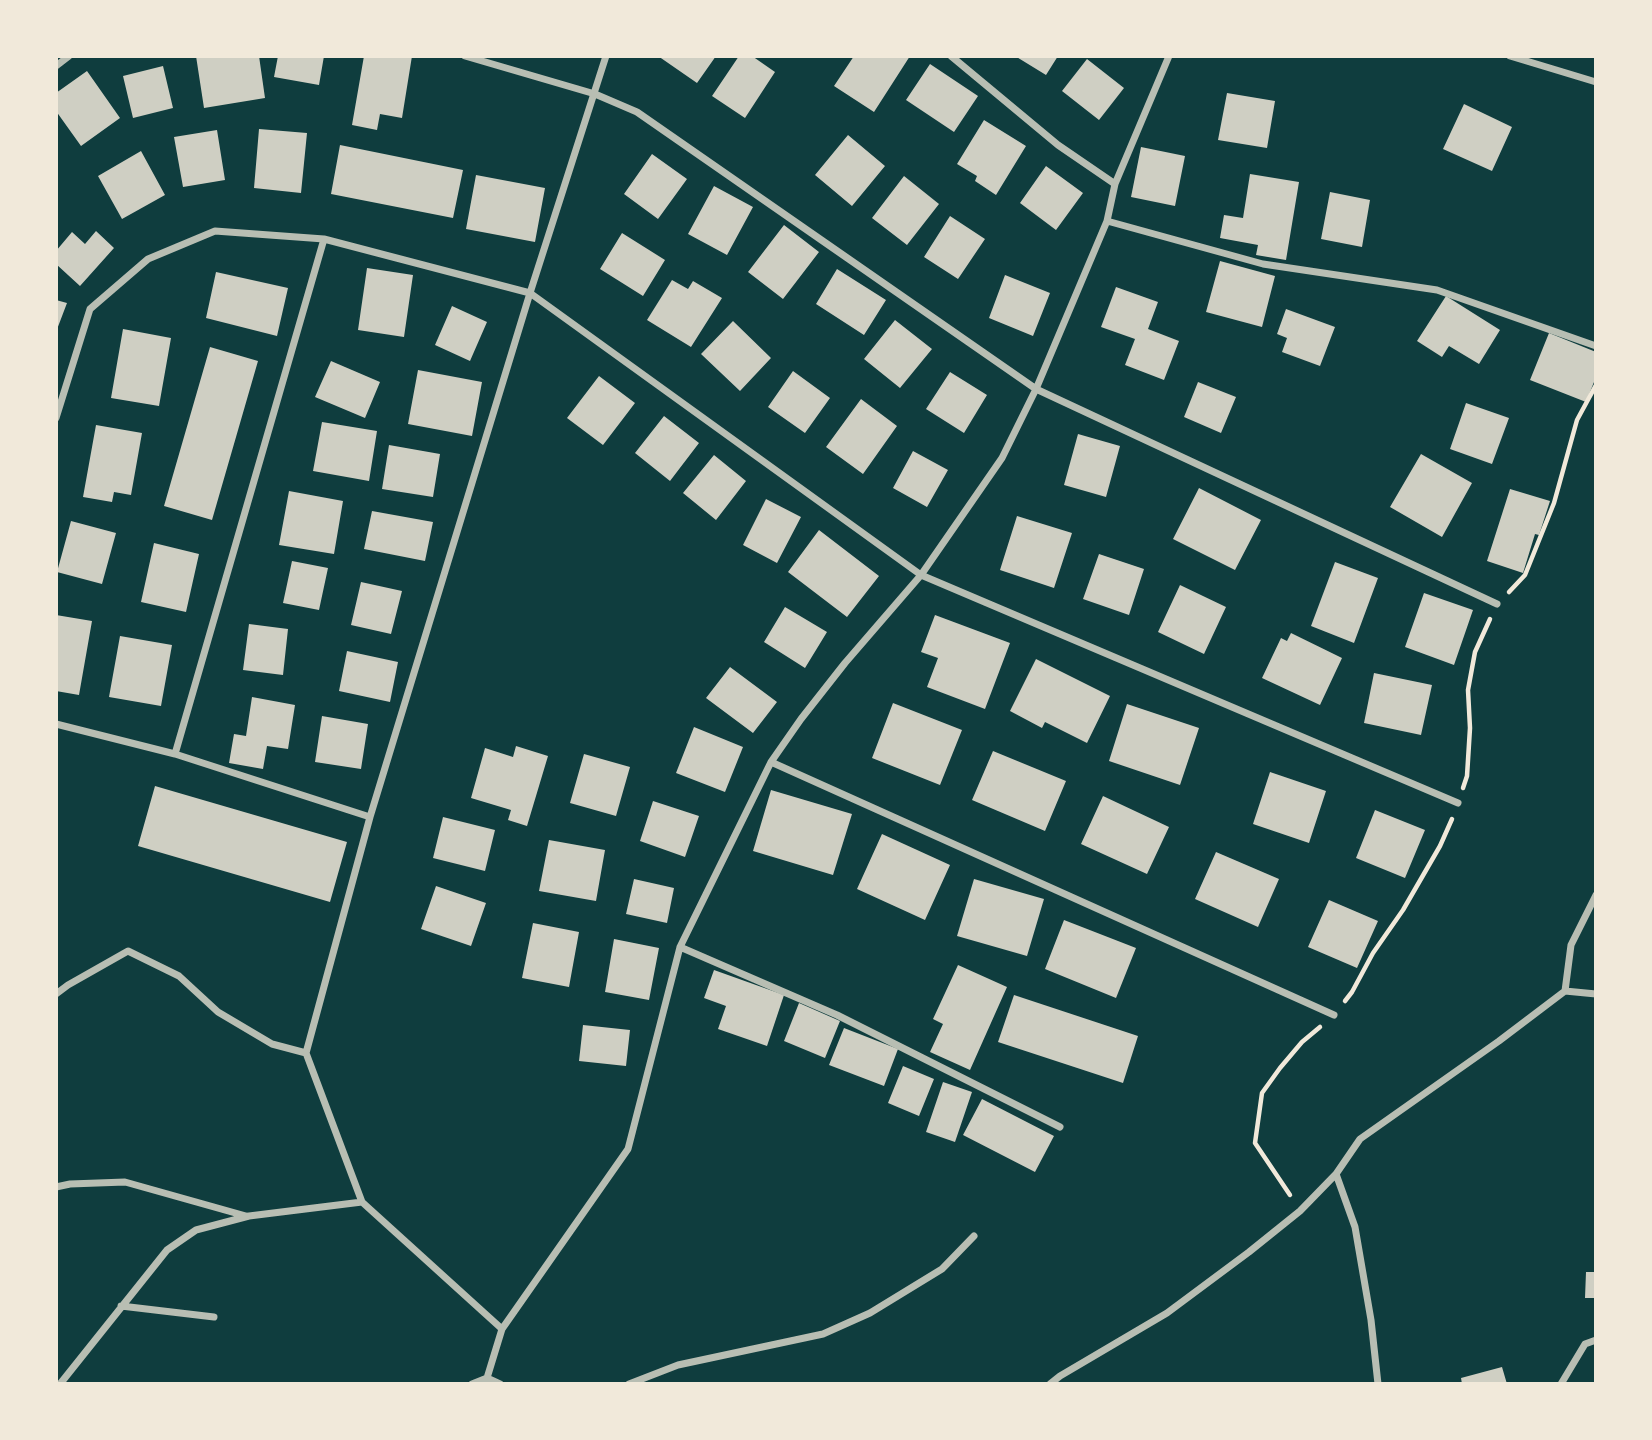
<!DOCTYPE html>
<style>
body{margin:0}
#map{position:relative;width:1652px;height:1440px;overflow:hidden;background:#0f3d3e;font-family:Bitter,serif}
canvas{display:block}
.frame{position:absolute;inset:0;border:58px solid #f1e9da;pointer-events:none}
</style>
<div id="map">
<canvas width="1652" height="1440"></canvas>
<div class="frame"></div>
</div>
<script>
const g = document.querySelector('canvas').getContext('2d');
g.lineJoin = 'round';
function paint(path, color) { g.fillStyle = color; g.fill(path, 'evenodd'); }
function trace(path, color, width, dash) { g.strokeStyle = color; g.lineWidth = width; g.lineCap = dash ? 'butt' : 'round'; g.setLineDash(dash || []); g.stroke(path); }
paint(new Path2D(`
 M196,56H259L265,98L204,108Z
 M278,56H324L319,85L274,77Z
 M364,56H412L402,118L380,114L377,130L352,125Z
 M658,56H716L697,83Z
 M739,56H752L775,72L745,118L712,96Z
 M854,56H910L874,112L834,86Z
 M1015,56H1058L1046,75Z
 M1087,59L1124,88L1099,120L1062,91Z
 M930,64L978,96L954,132L906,100Z
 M163,66L173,108L133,118L123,76Z
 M87,71L120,118L81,146L56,111V93Z
 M1227,93L1275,101L1267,148L1218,140Z
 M1464,104L1512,127L1492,171L1443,149Z
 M984,120L1026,146L996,195L975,181L977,176L957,164Z
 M259,129L307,133L301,193L254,188Z
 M217,130L225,180L183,187L174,137Z
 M848,135L885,166L852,206L815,175Z
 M340,145L463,170L453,218L331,194Z
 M1141,147L1185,156L1175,206L1131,197Z
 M141,151L165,195L122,219L98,176Z
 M652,154L687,179L658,219L624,194Z
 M1046,166L1083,193L1056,230L1020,203Z
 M1250,174L1299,182L1286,260L1256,255L1258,245L1220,238L1224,215L1243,218Z
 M476,175L545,188L535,242L466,229Z
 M904,176L939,204L907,245L872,218Z
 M714,186L753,207L727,255L688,234Z
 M1330,192L1370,200L1362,247L1321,239Z
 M950,216L985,239L958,279L924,257Z
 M784,225L819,252L783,299L748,272Z
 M96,231L114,248L80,286L56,264V251L72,232L85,244Z
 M622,233L665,260L643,296L600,269Z
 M1220,261L1275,276L1262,327L1206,312Z
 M367,268L413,275L404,337L358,330Z
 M837,269L886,300L864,335L816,304Z
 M216,272L288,288L277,336L206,318Z
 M1005,275L1050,293L1033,336L989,318Z
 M672,280L688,289L693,281L722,298L691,347L647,320Z
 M1116,287L1158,302L1148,329L1179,341L1164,380L1125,365L1135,339L1101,327Z
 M1446,296L1500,330L1479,364L1449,346L1442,357L1417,341Z
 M56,300L67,303L56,332Z
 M452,306L487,322L470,361L435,345Z
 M1286,309L1335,327L1320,366L1282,352L1287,338L1277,334Z
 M895,320L932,349L900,388L864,359Z
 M733,321L771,358L740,391L701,354Z
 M123,329L171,338L159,406L111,398Z
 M1549,333L1596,352V377L1586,402L1530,380Z
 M210,347L258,361L212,520L164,506Z
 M331,361L380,382L365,418L315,397Z
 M418,370L482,382L472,436L408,424Z
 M793,371L830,398L805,433L768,407Z
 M950,372L987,395L964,433L926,409Z
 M599,376L635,403L603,445L567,418Z
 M1198,382L1236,397L1221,433L1184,417Z
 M861,399L897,426L863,474L826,447Z
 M1466,403L1509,418L1492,464L1450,449Z
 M664,416L699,443L670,481L635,453Z
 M322,422L377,431L369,481L313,471Z
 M96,425L142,433L131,495L114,492L112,502L83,497Z
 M1078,434L1120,446L1106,497L1064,485Z
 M389,445L440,454L433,497L382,489Z
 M913,451L948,470L927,507L893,488Z
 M1421,454L1472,483L1442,537L1390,507Z
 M714,455L746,481L716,520L683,493Z
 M1199,488L1261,520L1235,570L1173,539Z
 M1510,489L1550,501L1539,535L1535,534L1523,573L1487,561Z
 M289,491L343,501L334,554L279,545Z
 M766,499L801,517L777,563L743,545Z
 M372,511L433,522L425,561L364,549Z
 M1017,516L1072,533L1054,588L1000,570Z
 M71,521L116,533L102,584L57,572Z
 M819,530L879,576L847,617L788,572Z
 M154,543L199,554L186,612L141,602Z
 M1099,554L1144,569L1129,615L1083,599Z
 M292,561L328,568L319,610L283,603Z
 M1335,562L1378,578L1354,643L1311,626Z
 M361,582L402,591L391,634L351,625Z
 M1180,585L1226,607L1204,654L1158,632Z
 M1424,593L1473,610L1454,665L1405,647Z
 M785,607L827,632L805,668L764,642Z
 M56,615L92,621L79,695L56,691Z
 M935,615L1010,643L985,709L927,687L938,658L921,652Z
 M249,624L288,629L283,675L243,670Z
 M1291,633L1342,658L1320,705L1262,678L1281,638L1287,641Z
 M120,636L172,645L161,706L109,697Z
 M347,651L398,662L390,702L339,691Z
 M1036,659L1110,696L1087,743L1045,722L1042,728L1010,711Z
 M730,667L777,702L753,733L706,698Z
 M1374,673L1432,685L1421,735L1364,723Z
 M252,697L295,705L288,749L267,746L263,769L229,763L234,734L246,736Z
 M893,703L962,730L940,785L872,758Z
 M1127,704L1199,728L1180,785L1109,761Z
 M322,716L368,724L361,769L315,762Z
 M694,727L743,747L725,792L676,773Z
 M516,746L548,756L527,826L508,820L511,810L471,798L485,748L513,757Z
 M993,751L1066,781L1045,831L972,800Z
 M584,754L630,767L616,816L570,803Z
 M1270,772L1326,791L1309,843L1253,824Z
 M155,786L347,842L330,902L138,846Z
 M771,790L852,814L833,875L753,851Z
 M1103,796L1169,827L1147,874L1081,844Z
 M653,801L699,816L685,857L640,841Z
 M1375,810L1425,830L1405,878L1356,858Z
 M443,817L495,830L485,871L433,858Z
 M882,834L950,865L925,920L857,889Z
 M549,840L605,850L596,901L539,891Z
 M1216,852L1279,879L1258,927L1195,899Z
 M634,879L674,888L667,923L626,914Z
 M974,879L1044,899L1027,956L957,936Z
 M436,886L486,903L471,946L421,929Z
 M1329,900L1378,921L1357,968L1308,947Z
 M1064,920L1136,948L1116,998L1045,969Z
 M533,923L579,932L569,987L522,978Z
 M614,939L659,948L649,1000L605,992Z
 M958,965L1007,987L970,1070L930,1052L943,1024L933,1019Z
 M714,970L784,995L767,1046L718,1029L726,1006L704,998Z
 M1014,995L1138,1036L1123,1083L998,1042Z
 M799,1003L840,1021L825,1058L784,1041Z
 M583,1025L630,1030L626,1066L579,1061Z
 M844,1028L898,1049L884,1086L829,1065Z
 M903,1066L934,1079L919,1116L888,1103Z
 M943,1082L972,1092L955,1142L926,1132Z
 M982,1099L1054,1136L1035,1172L963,1135Z
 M1586,1272H1596V1298H1585Z
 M1502,1367L1507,1384H1462L1461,1378Z`), '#cfcfc3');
trace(new Path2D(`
 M1509,592L1525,575L1554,503L1577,420L1596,385
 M1463,788L1467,776L1470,728L1468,690L1475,652L1490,619
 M1345,1001L1352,992L1373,953L1403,910L1440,846L1452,819
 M1290,1195L1255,1143L1262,1093L1280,1068L1302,1042L1320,1027`), '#f1e9da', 4.5);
trace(new Path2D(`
 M465,56L595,94L637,112L1036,389L1497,604
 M951,56L1058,145L1115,184
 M1510,56L1596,82
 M56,66L69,56
 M1107,221L1263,264L1437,290L1596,346
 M56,418L90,309L148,259L215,231L324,239L530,293L921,575L1458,803
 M56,724L175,754L370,817
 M175,754L324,239
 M771,762L1334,1015
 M680,947L837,1015L1060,1127
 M1565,991L1571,945L1596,895
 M56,994L68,985L128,951L179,976L218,1012L272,1044L306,1053
 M1336,1174L1355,1227L1371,1320L1378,1384
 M56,1187L70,1184L125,1182L246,1216
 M362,1202L306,1053L370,817L530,293L606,56
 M121,1306L214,1317
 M60,1384L167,1250L196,1230L249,1216L362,1202L502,1329
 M472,1384L487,1378
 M500,1384L487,1378L502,1329L628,1149L680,947L771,762L801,719L845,663L921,575L1002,458L1036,389L1107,221L1115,184L1169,56
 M629,1384L678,1365L823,1334L870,1313L942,1269L974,1236
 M1050,1384L1060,1376L1167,1313L1249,1252L1300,1211L1336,1174L1360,1139L1499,1041L1565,991L1596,994
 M1561,1384L1585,1344L1596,1340`), '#b8beb3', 7);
</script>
